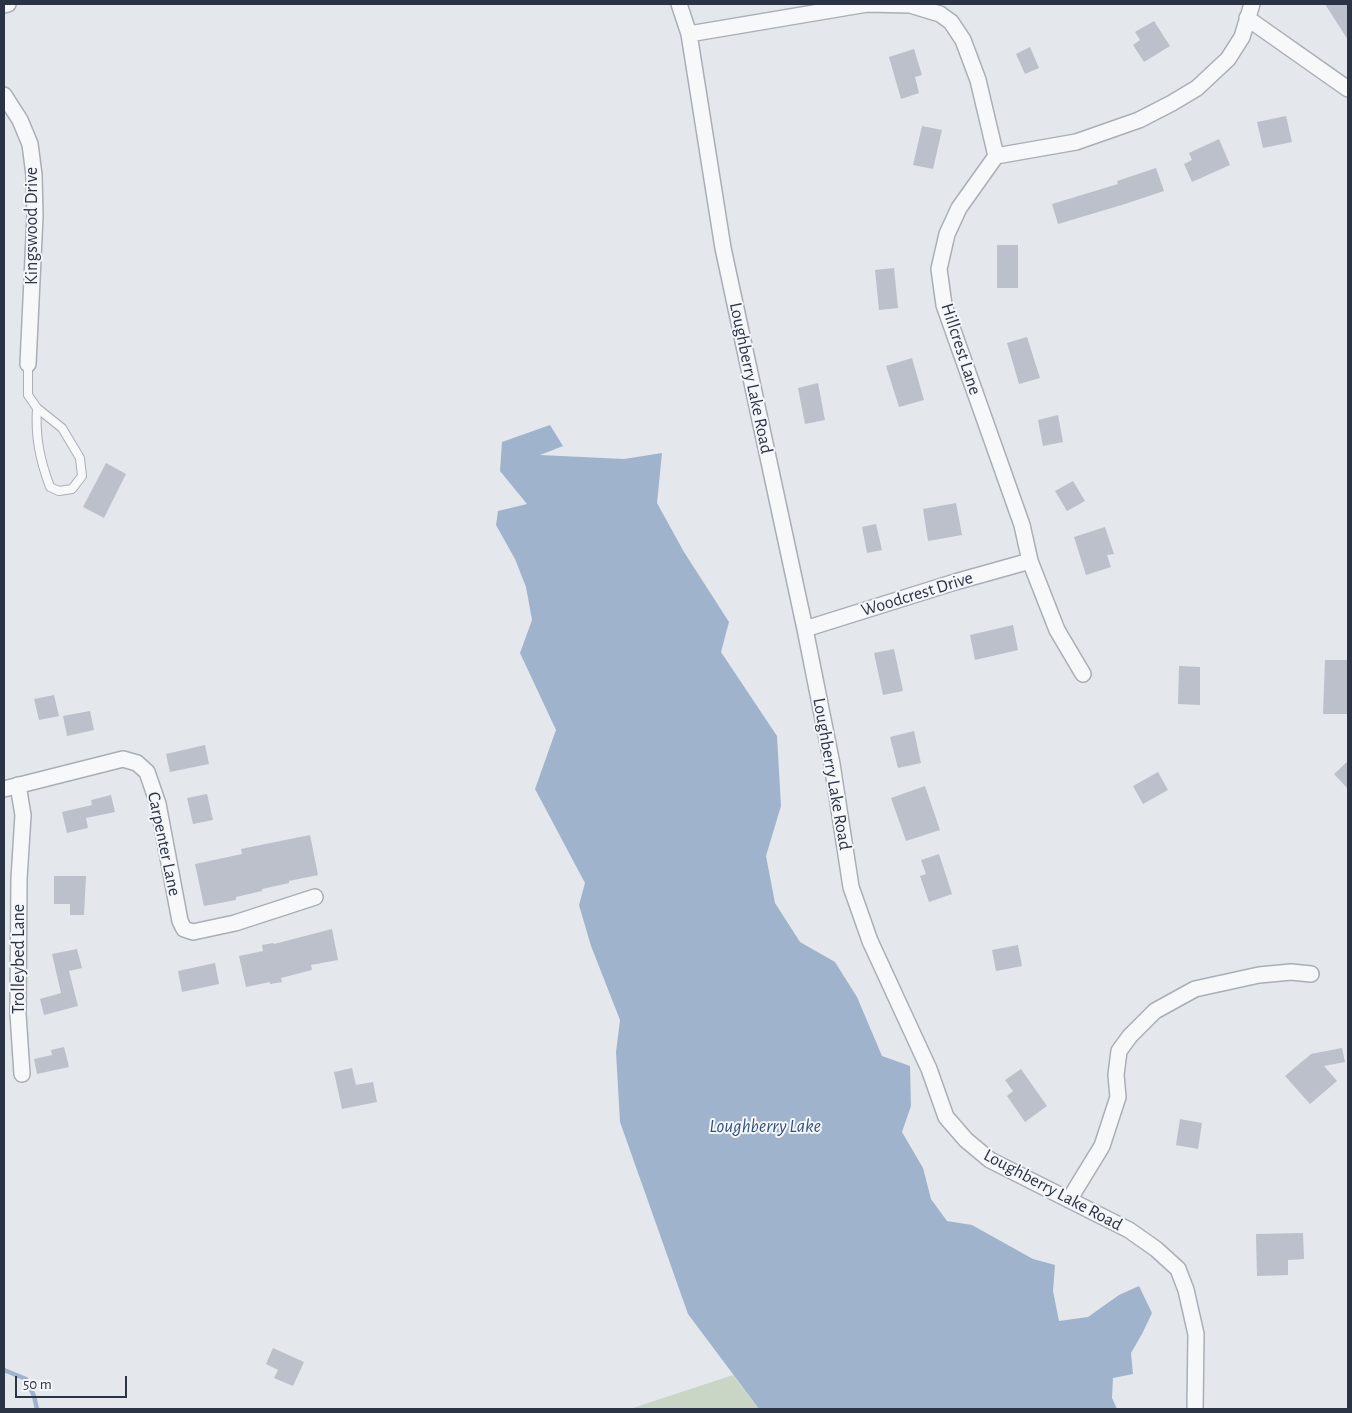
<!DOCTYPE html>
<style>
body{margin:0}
#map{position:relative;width:1352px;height:1413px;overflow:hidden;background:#e4e7ec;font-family:"Alegreya Sans",sans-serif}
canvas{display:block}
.frame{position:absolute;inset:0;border:5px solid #2b3445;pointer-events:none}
.scale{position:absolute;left:15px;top:1376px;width:112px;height:22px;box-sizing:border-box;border:2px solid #2b3445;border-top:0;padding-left:6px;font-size:15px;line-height:18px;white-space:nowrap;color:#2b3445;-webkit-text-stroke:4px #f4f6f9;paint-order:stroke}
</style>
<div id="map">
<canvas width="1352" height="1413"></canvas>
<div class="frame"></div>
<div class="scale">50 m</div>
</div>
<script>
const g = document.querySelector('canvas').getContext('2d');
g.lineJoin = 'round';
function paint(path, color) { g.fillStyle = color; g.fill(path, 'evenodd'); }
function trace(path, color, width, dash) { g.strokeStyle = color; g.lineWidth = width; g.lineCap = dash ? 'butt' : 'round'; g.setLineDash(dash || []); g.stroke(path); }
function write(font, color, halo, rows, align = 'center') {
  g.font = font + ' "Alegreya Sans",sans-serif'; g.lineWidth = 4; g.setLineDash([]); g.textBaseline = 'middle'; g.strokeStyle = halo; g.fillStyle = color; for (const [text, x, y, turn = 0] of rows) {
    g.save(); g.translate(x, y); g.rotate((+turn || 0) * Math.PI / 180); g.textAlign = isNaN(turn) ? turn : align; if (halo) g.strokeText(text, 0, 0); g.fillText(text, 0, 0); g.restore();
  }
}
paint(new Path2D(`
 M733,1375L759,1409H630Z`), '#c9d6c5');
paint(new Path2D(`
 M550,425L563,446L540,455L624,459L662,453L657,503L684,552L729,622L721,652L777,736L781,806L766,856L775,903L800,942L835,962L857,997L882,1056L910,1066L911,1106L902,1132L923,1168L931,1199L947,1221L972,1225L1033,1259L1055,1265L1053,1291L1059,1321L1088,1317L1119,1295L1139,1286L1152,1313L1142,1334L1131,1353L1133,1374L1113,1378L1112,1398L1117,1409H759L688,1314L620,1122L616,1052L620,1020L591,946L579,905L585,883L535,789L556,730L520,653L532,620L526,587L515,559L496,525L498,511L527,504L500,471L502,442Z`), '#9fb4cc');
trace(new Path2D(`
 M4,1370L26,1379L34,1396L37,1409`), '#9fb4cc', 4.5);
paint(new Path2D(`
 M1325,4H1348V40Z
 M1154,21L1170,46L1144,62L1133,45L1140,40L1135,32Z
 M1030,47L1039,68L1025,74L1016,54Z
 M914,49L922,75L915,77L919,93L901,99L889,57Z
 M1286,116L1292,142L1263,148L1257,122Z
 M922,126L942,130L933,169L913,165Z
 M1219,139L1230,165L1192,182L1184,164L1192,160L1189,153Z
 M1156,168L1164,191L1125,204L1058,224L1052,204L1118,184L1117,181Z
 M997,245H1018V288H997Z
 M894,268L898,308L879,310L875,270Z
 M1027,337L1040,378L1019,384L1007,343Z
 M912,358L924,400L899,407L886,366Z
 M818,383L825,420L805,424L798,388Z
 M1058,415L1063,442L1043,446L1038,420Z
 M106,463L126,474L104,518L83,507Z
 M1073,481L1085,501L1067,511L1055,491Z
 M956,503L962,535L928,541L923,509Z
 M876,524L882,550L867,553L862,527Z
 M1105,527L1114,554L1107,555L1111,567L1086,575L1074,537Z
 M1013,625L1018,650L975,660L970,635Z
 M894,649L903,691L883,695L874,653Z
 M1325,660H1348V714H1323Z
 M1179,666L1200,667V705L1178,704Z
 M54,695L59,716L39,720L34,699Z
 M90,711L94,730L67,736L63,716Z
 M914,731L921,763L898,768L890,737Z
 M205,745L209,764L170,772L166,754Z
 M1348,761V789L1334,774Z
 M1158,772L1168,790L1143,804L1133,786Z
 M925,786L940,830L906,841L891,798Z
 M207,794L213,820L193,824L187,798Z
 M111,795L115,812L86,818L88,828L67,833L62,812L92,805L91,800Z
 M310,835L318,875L289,881V883L262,889V891L236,897V900L204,906L195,864L242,854L241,849Z
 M939,854L952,894L929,902L920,876L926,874L921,860Z
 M54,876H86L84,915H70V904H54Z
 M332,929L338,960L311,965L312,970L281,978L282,982L270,984V982L246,987L239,956L263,951L262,945L273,943L274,944Z
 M1018,945L1022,966L996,971L992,950Z
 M77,949L82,968L69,971L78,1006L44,1015L40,999L61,993L52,954Z
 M215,963L219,984L182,992L178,971Z
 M64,1047L69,1067L37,1074L34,1059L52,1055L51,1050Z
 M1342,1048L1345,1062L1324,1066L1337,1081L1310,1104L1285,1076L1311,1054Z
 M352,1068L356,1085L373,1082L377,1102L342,1109L334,1072Z
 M1021,1069L1047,1106L1025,1122L1007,1096L1013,1091L1005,1080Z
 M1180,1119L1202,1123L1198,1149L1176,1145Z
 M1303,1233L1304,1259L1288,1260V1275L1257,1276L1256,1234Z
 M273,1348L304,1362L293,1386L274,1378L278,1370L266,1364Z`), '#bbc0ca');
const service = new Path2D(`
 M28,364V395L37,408L62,428L80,458L82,476L72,489L59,491L50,487C40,460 35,437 37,408`);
const minor = new Path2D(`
 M679,4L689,34L723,248L805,629L832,764L851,887L870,941L929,1069L946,1117L966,1140L990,1160L1129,1230L1156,1249L1178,1269L1186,1290L1196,1334L1195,1409
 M4,5L8,4
 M1247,18L1348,89
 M689,34L867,4L910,5L940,14L951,22L963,40L978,80L996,156
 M4,95L20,120L30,144L34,175L35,216L28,364
 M805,629L955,582L1030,561
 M1083,674L1057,630L1030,561L1022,525L944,305L939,269L947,234L959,208L996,156L1076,142L1139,120L1172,103L1197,88L1228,59L1242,37L1252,4
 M18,785L23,815L19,879L18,1014L22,1074
 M4,789L123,759L137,763L147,772L158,804L180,921L184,929L193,932L235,923L315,897
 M1069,1200L1102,1146L1118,1097L1116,1075L1119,1051L1130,1036L1155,1011L1195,989L1259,975L1291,972L1311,974`);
trace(service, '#a9aeb7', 10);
trace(minor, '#a9aeb7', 18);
trace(service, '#f7f8fa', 8);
trace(minor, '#f7f8fa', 15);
write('18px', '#2b3445', '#f4f6f9', [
 ["Kingswood Drive",32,226,-90],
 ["Hillcrest Lane",961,349,72],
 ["Loughberry Lake Road",751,378,78],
 ["Woodcrest Drive",917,594,-17],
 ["Loughberry Lake Road",832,774,80],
 ["Carpenter Lane",164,844,78],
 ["Trolleybed Lane",19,959,-90],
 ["Loughberry Lake Road",1053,1190,28]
]);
write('italic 19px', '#34527a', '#f4f6f9', [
 ["Loughberry Lake",765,1126]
]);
</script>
